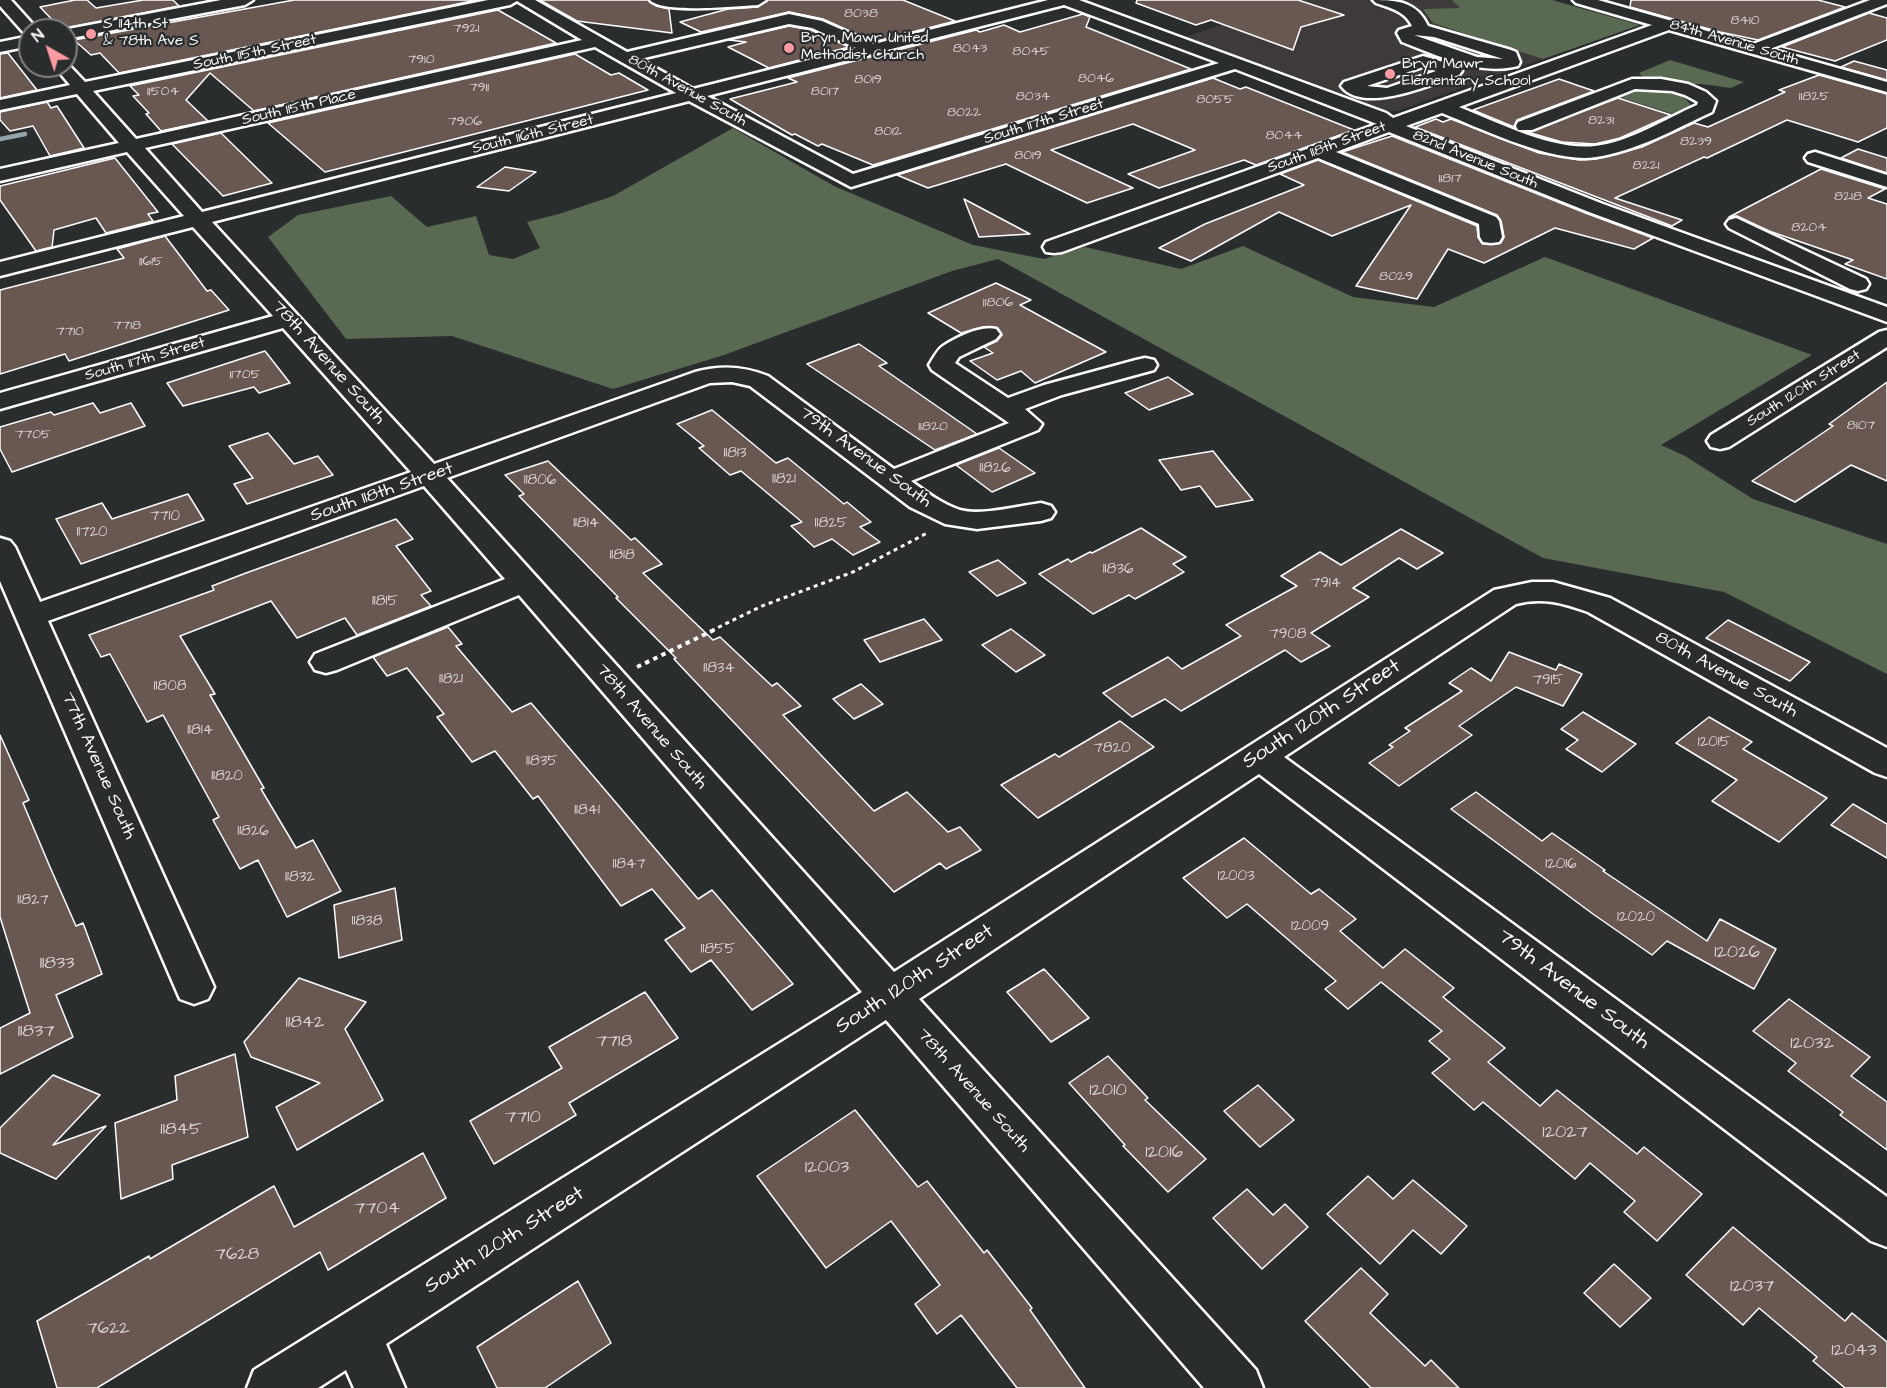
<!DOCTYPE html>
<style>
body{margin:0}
#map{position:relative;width:1887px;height:1388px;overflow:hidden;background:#2a2d2e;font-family:"Architects Daughter",sans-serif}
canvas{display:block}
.north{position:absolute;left:18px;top:18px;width:60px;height:60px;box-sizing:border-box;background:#2a2d2e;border:2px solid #7f8182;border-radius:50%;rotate:321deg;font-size:16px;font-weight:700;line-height:24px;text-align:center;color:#fff}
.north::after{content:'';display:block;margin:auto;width:21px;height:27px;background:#ff9aa2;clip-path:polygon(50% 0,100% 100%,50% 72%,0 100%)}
</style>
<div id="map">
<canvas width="1887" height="1388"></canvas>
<div class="north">N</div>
</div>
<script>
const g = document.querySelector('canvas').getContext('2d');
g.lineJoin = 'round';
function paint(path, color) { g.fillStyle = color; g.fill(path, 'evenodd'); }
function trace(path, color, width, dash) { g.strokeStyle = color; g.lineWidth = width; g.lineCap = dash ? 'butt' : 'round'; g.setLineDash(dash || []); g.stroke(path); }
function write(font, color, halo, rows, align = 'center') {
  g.font = font + ' "Architects Daughter",sans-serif'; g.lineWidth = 4.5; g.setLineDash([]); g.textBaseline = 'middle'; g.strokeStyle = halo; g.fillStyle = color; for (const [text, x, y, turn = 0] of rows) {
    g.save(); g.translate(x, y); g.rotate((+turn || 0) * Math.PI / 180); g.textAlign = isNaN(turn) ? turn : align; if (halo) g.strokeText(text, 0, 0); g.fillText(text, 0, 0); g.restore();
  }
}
paint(new Path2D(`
 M1247,0H1550L1631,27L1397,111L1380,110L1181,38L1228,23Z`), '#3d3a39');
paint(new Path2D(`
 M1452,0H1552L1640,25L1543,59L1433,23L1423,9L1460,8Z
 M1670,60L1744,82L1731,88L1702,84H1686L1646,80L1639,73Z
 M1638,88C1658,88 1681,88 1692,107L1676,115L1619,97Z
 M733,128L834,186L973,245L1044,259L1085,247L1181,269L1243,246L1353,297L1434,307L1545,257L1812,355L1661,445L1685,456L1753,499L1887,544V674L1724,592L1543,558L998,259L952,271L724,355L613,389L452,336L346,339L268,237L298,215L391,196L427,227L476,216L489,255L513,259L540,248L527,222L559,214L613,196Z`), '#596952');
trace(new Path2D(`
 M0,139L25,134`), '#94a5aa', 4.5);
const building = new Path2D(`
 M75,0H87L96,8L143,0H173L179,6L61,29L40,7Z
 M294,0H477L119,73L100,53L91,55L74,40Z
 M540,0H648L656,6L669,9L672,33L577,21Z
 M768,0H903L955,21L874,42L823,19L789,12L701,32L680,22L728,9L758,7Z
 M1137,0H1298L1344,15L1301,27L1293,50L1211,20L1196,25L1136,3Z
 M1631,0H1818L1845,7L1758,40L1720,32L1630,7Z
 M498,10L556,43L254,111L210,73L186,100L208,121L161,131L146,114L149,113L133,96L139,95L130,86Z
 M1869,13L1887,18V40L1835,61L1782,47Z
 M1083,14L1090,17L1086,27L1191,69L873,165L822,144L818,146L795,134L792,135L730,99L797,82L788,78L976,30L980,32L1004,25L1020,32Z
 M789,26L811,30L849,47L769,68L728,47L746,42L729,40Z
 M8,53L37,90L0,98V54Z
 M575,54L611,75L619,73L648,90L325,172L268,123Z
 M1854,61L1887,70V80L1841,67Z
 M1819,75L1887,94V128L1858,142L1787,120L1707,158L1704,157L1615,198L1682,220L1672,226L1415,127L1436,119L1443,122L1451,119L1539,153L1579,160L1596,159L1642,147L1694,123L1708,127L1785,92L1779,90Z
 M1213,78L1240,89L1246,87L1354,130L1256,165L1244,160L1159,188L1128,174L1195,150L1133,124L1051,150L1133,188L1087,203L1006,164L928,188L897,175Z
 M1559,79L1594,91L1517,120L1514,127L1473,110Z
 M1618,98L1671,115L1620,138L1595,144L1562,142L1527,132Z
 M47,102L51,108L57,106L84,148L50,156L33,126L10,131L0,120V112Z
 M221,133L272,183L223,196L172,144Z
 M1392,136L1588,214L1653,238L1634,249L1555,228L1484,263L1448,249L1417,299L1356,286L1411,205L1332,236L1279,212L1191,261L1159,248L1205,224L1304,185L1280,174L1318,160L1477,226L1478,237L1483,244L1501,243L1504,237L1501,221L1497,215L1342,152Z
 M1858,149L1887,158V173L1841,158Z
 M115,158L158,212L148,214L153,221L106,233L96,218L54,230L52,247L36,251L0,200V186Z
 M505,167L536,172L509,191L477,187Z
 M1821,169L1885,189L1868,198L1887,204V279L1845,264L1853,260L1769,231L1737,216L1729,217Z
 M964,199L1030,234L979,237Z
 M165,236L207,291L211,290L229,310L69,361L65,354L0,374V290L124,258L117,249Z
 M996,283L1031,300L1020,305L1106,352L1035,383L1021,371L997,380L970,361L993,353L984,347L997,341L1002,335L998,328L983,327L961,333L928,313Z
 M859,344L887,363L879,366L977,434L935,450L807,364Z
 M265,351L290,383L259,393L254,387L183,406L167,383Z
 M1168,377L1193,394L1149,410L1125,393Z
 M1887,382V481L1851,465L1795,502L1752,481L1833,426L1829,424Z
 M93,403L100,413L131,403L145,426L12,472L0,449V427L51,412L54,415Z
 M712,410L776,463L788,458L844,504L847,502L871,522L860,527L880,542L853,555L832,539L814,547L791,526L802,522L741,471L730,475L699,448L704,446L677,424Z
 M268,433L294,464L318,456L333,475L247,504L234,484L253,478L229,446Z
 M999,448L1035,473L992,492L956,465Z
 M1213,451L1224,465L1253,500L1216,507L1200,486L1181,490L1159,460Z
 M548,461L631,540L635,538L662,564L643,573L713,640L720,637L772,686L777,683L801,706L783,715L874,811L907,792L948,832L960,827L981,850L946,869L940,863L894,892L674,659L676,658L616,598L618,597L519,496L524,494L505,475Z
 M188,494L204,520L81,564L56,519L102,503L112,519Z
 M396,519L413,539L396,546L431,591L421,595L431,606L357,635L345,618L297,638L271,601L180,636L215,694L210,695L264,788L261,789L296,848L313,840L341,891L287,917L258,860L240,869L213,820L219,817L163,715L147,722L110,654L101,657L89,635L214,590L212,586L246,573Z
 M1141,528L1186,557L1173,564L1184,572L1135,599L1129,595L1093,614L1039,574L1068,559L1071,562L1090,552L1092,553Z
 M1401,529L1443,553L1417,569L1399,558L1353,588L1369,597L1311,633L1330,646L1301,662L1285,650L1181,711L1165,699L1132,717L1103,693L1168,657L1182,669L1241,636L1226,625L1297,586L1281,576L1320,552L1341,565Z
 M998,560L1026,583L997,596L969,572Z
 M924,619L942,640L880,662L864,640Z
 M1728,620L1810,662L1790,681L1706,638Z
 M448,627L462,644L456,646L512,712L531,703L698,899L712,890L793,984L752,1010L711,960L691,972L665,940L685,928L652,889L621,906L538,796L533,799L495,751L472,762L437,717L444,714L407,668L387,676L373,657Z
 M1011,629L1045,655L1016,672L982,645Z
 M1509,652L1556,670L1559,664L1582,674L1563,706L1516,687L1459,726L1472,735L1399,786L1369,763L1393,747L1389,745L1410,731L1405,728L1462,691L1449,683L1471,668L1491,681Z
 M861,684L883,704L854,719L833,699Z
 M1583,712L1636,744L1602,772L1566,749L1578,740L1561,729Z
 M1709,717L1752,742L1743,749L1827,798L1779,842L1712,801L1737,780L1676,743Z
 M1120,721L1154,747L1038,818L1001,785L1055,754L1059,757Z
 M0,735L29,800L23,803L50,867L76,926L83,923L102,974L56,995L73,1037L0,1074V1028L30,1013L0,917Z
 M1476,792L1542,841L1552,833L1605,870L1603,871L1707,941L1720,919L1776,949L1754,989L1667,941L1652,955L1593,914L1451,809Z
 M1853,804L1887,824V858L1831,825Z
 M1244,838L1311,894L1319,889L1356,919L1340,931L1383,968L1405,949L1454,988L1443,997L1505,1048L1488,1062L1540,1106L1557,1090L1637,1154L1644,1147L1702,1194L1657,1241L1624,1212L1635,1201L1590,1163L1575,1179L1483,1102L1474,1110L1432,1073L1450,1059L1429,1041L1442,1031L1381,982L1348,1009L1325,989L1336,981L1247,904L1227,918L1183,878Z
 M395,888L402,940L339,958L334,905Z
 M1044,969L1089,1018L1051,1042L1007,992Z
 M299,978L366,1002L345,1029L383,1100L297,1150L276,1107L320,1083L251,1057L244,1042Z
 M645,992L678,1038L569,1103L576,1115L494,1164L470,1121L562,1068L549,1047Z
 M1789,999L1870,1057L1851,1076L1887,1102V1150L1840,1115L1843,1112L1788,1071L1796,1063L1753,1031Z
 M235,1054L248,1137L172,1165L173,1179L121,1199L115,1123L177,1100L175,1076Z
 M1108,1056L1148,1098L1145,1100L1206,1159L1168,1192L1123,1146L1125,1145L1069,1083Z
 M53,1075L100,1095L53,1145L106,1126L56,1179L0,1153V1128Z
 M1258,1085L1294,1120L1260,1147L1224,1111Z
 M855,1110L918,1187L927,1181L984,1253L987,1250L1032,1308L1030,1310L1085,1388H1017L961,1315L937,1334L915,1304L940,1285L891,1221L826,1268L757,1176Z
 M423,1153L446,1198L328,1270L320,1252L97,1388H57L37,1321L149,1256L150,1259L274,1186L294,1227Z
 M1368,1176L1393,1199L1413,1180L1467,1226L1441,1254L1413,1230L1380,1264L1327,1214Z
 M1247,1189L1273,1215L1285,1204L1308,1227L1262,1269L1213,1218Z
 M1733,1227L1845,1321L1852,1313L1887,1342V1388H1845L1813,1361L1817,1357L1759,1308L1743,1325L1686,1275Z
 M1614,1264L1651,1298L1620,1327L1584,1293Z
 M1361,1268L1388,1294L1370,1313L1425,1366L1431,1360L1459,1388H1371L1305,1321Z
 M578,1281L611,1343L545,1388H497L477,1347Z`);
paint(building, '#695752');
trace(building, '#fff', 1.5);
const minor = new Path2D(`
 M0,0H11L38,30H30V35L24,33L0,6Z
 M221,0H253L245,5L66,39V30H63Z
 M488,0H535L627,52L789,14L822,21L874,44L1048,0H1079L1386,113L1393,118L1652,25L1576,3L1573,0H1598L1753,44L1870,0H1887V4L1770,49L1887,82V92L1669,30L1459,107C1497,122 1553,151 1595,146C1630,142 1665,119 1697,105L1698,102L1685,95L1672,91L1635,89L1532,130H1518L1516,126L1518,122L1632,79H1661L1688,84L1706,92L1716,101L1712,112C1675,129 1637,151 1596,157C1554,164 1482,129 1442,113L1406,126L1603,204L1887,307V322L1589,212L1389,132L1336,152L1496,217L1499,221L1502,237L1499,242L1491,243L1483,242L1480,237L1479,224L1318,158L1062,252L1054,253L1046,252L1043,247L1046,242L1377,124L1235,69L851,187L689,101L212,222L434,464L695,372C720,365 743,366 768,376L894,469L1009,423L932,370L929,365C933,359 937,350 943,346C957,337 981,325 996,329L1000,334L996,339L959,357L955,363L1008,398L1044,385L1136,360L1145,358L1154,360L1157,365L1154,370L1062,395L1025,409L1042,424L1038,430L911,481C926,492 942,504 960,510C981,516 1019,506 1041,503L1051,506L1055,512L1051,518L1041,521L977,529L945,524L910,507L750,386L732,382L710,383L447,478L894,972L1494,590L1532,582H1553L1610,598L1887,748V777L1875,773L1588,612C1563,603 1542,597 1516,604L1284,757L1887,1197V1247L1871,1241L1259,774L919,999L1256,1370L1263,1388H1204L886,1020L386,1344L405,1388H354L346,1370L318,1388H247L254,1370L862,992L519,595L337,670L326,673L315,670L310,662L315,654L505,579L424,486L48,621L214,987L208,999L194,1004L180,999L0,581V538L10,541L15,547L40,602L411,472L283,328L0,409V393L273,316L193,227L0,276V262L184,216L127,152L0,181V169L119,143L77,94L0,110V100L70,85L54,66H66V62L85,82ZM517,1L582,40L136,139L93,91L510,5ZM1064,5L1219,63L853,174L707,96ZM789,24L812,28L856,48L693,89L640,59ZM595,47L676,93L202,212L145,148Z
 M650,0H766L758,5C738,6 663,14 650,0Z
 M1373,0C1398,0 1417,2 1428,26L1511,50L1516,52L1520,62L1518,66C1478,76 1440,56 1402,42L1397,33L1399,30L1412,26C1405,11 1390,8 1376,3ZM1414,35L1434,37L1503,59L1477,57Z
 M30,36V46L0,52V42Z
 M1423,56L1459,67L1462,71L1459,75C1432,84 1363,115 1341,86L1344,82ZM1423,67L1436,71L1387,88L1367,86Z
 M1815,152L1887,175V187L1808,162L1805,158L1808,154Z
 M1736,218L1866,279L1869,284L1866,289L1858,291L1850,289L1729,228L1726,224L1729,220Z
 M1887,330V347L1729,447L1720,449L1711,447L1707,441L1711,435L1879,332Z`);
trace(minor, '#fff', 5);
trace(new Path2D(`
 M711,631L762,606L853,572L929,532`), '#fff', 3, [4, 4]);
trace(new Path2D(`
 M637,667L714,630`), '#fff', 4, [4.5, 4.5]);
paint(minor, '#2a2d2e');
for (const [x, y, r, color] of [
 [91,34,6,"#ff9aa2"],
 [789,48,6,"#ff9aa2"],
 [1390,74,6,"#ff9aa2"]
]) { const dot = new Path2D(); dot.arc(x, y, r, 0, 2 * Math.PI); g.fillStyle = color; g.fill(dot); trace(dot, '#2a2d2e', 2); }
write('14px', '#dad5d4', null, [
 ["8038",861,14],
 ["8410",1745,21],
 ["7921",466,29],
 ["8043",970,49],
 ["8045",1031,52],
 ["7910",421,60],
 ["8046",1096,79],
 ["8019",868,80],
 ["7911",479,88],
 ["11504",163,92],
 ["8017",825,92],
 ["8034",1033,97],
 ["11825",1814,97],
 ["8055",1215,100],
 ["8022",964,113],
 ["8231",1601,121],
 ["7906",465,122],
 ["8012",888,132],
 ["8044",1284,136],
 ["8239",1696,142],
 ["8019",1028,156],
 ["8221",1646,166],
 ["11817",1450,179],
 ["8218",1848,197],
 ["8204",1809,228],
 ["11615",151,262],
 ["8029",1396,277],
 ["11806",998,303],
 ["7718",127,326],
 ["7710",70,332],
 ["11705",245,375],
 ["8107",1861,426],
 ["11820",933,427],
 ["7705",33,435]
]);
write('15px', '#fff', '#2a2d2e', [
 ["S 114th St",103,25],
 ["& 78th Ave S",103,42],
 ["Bryn Mawr United",801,39],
 ["Methodist Church",801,56],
 ["Bryn Mawr",1402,65],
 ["Elementary School",1402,82]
], 'left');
write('15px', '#fff', '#2a2d2e', [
 ["84th Avenue South",1734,43,16],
 ["South 115th Street",255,53,-12],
 ["80th Avenue South",687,91,29],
 ["South 115th Place",299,108,-13],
 ["South 117th Street",1044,122,-17],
 ["South 116th Street",533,135,-14],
 ["South 118th Street",1327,148,-20],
 ["82nd Avenue South",1475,160,22],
 ["South 117th Street",145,360,-16],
 ["South 120th Street",1804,389,-32]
]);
write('15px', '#dad5d4', null, [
 ["11813",735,454],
 ["11826",995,469],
 ["11821",784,480],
 ["11806",540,481],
 ["7710",165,517],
 ["11814",586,524],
 ["11825",831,524],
 ["11720",92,533],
 ["11818",622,556],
 ["11836",1118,570],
 ["7914",1326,584],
 ["11815",385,602],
 ["7908",1288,635],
 ["11834",719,669],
 ["11821",451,680],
 ["7915",1548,681],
 ["11808",170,687],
 ["11814",200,731],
 ["12015",1714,743],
 ["7820",1112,749],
 ["11835",542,762],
 ["11820",227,777],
 ["11841",587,811],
 ["11826",253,832],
 ["11847",629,865],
 ["12016",1561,865],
 ["12003",1236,877],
 ["11832",300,878],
 ["11827",33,901],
 ["12020",1636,918],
 ["11838",367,922],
 ["12009",1310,927],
 ["11855",718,950]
]);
write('18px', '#fff', '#2a2d2e', [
 ["78th Avenue South",328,363,48],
 ["79th Avenue South",865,458,36],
 ["South 118th Street",382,493,-19],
 ["80th Avenue South",1726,675,29],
 ["78th Avenue South",651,727,49],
 ["77th Avenue South",98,766,66],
 ["78th Avenue South",973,1091,48]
]);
write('18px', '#dad5d4', null, [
 ["12026",1737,953],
 ["11833",57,964],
 ["11842",305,1023],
 ["11837",36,1032],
 ["7718",614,1042],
 ["12032",1812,1044],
 ["12010",1108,1091],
 ["7710",523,1118],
 ["11845",181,1130],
 ["12027",1565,1133],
 ["12016",1164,1153],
 ["12003",827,1168],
 ["7704",377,1209],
 ["7628",237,1255],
 ["12037",1752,1287],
 ["7622",108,1329],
 ["12043",1854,1351]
]);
write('21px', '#fff', '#2a2d2e', [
 ["South 120th Street",1322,715,-33],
 ["South 120th Street",915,980,-33],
 ["79th Avenue South",1573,990,37],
 ["South 120th Street",505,1241,-32]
]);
</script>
